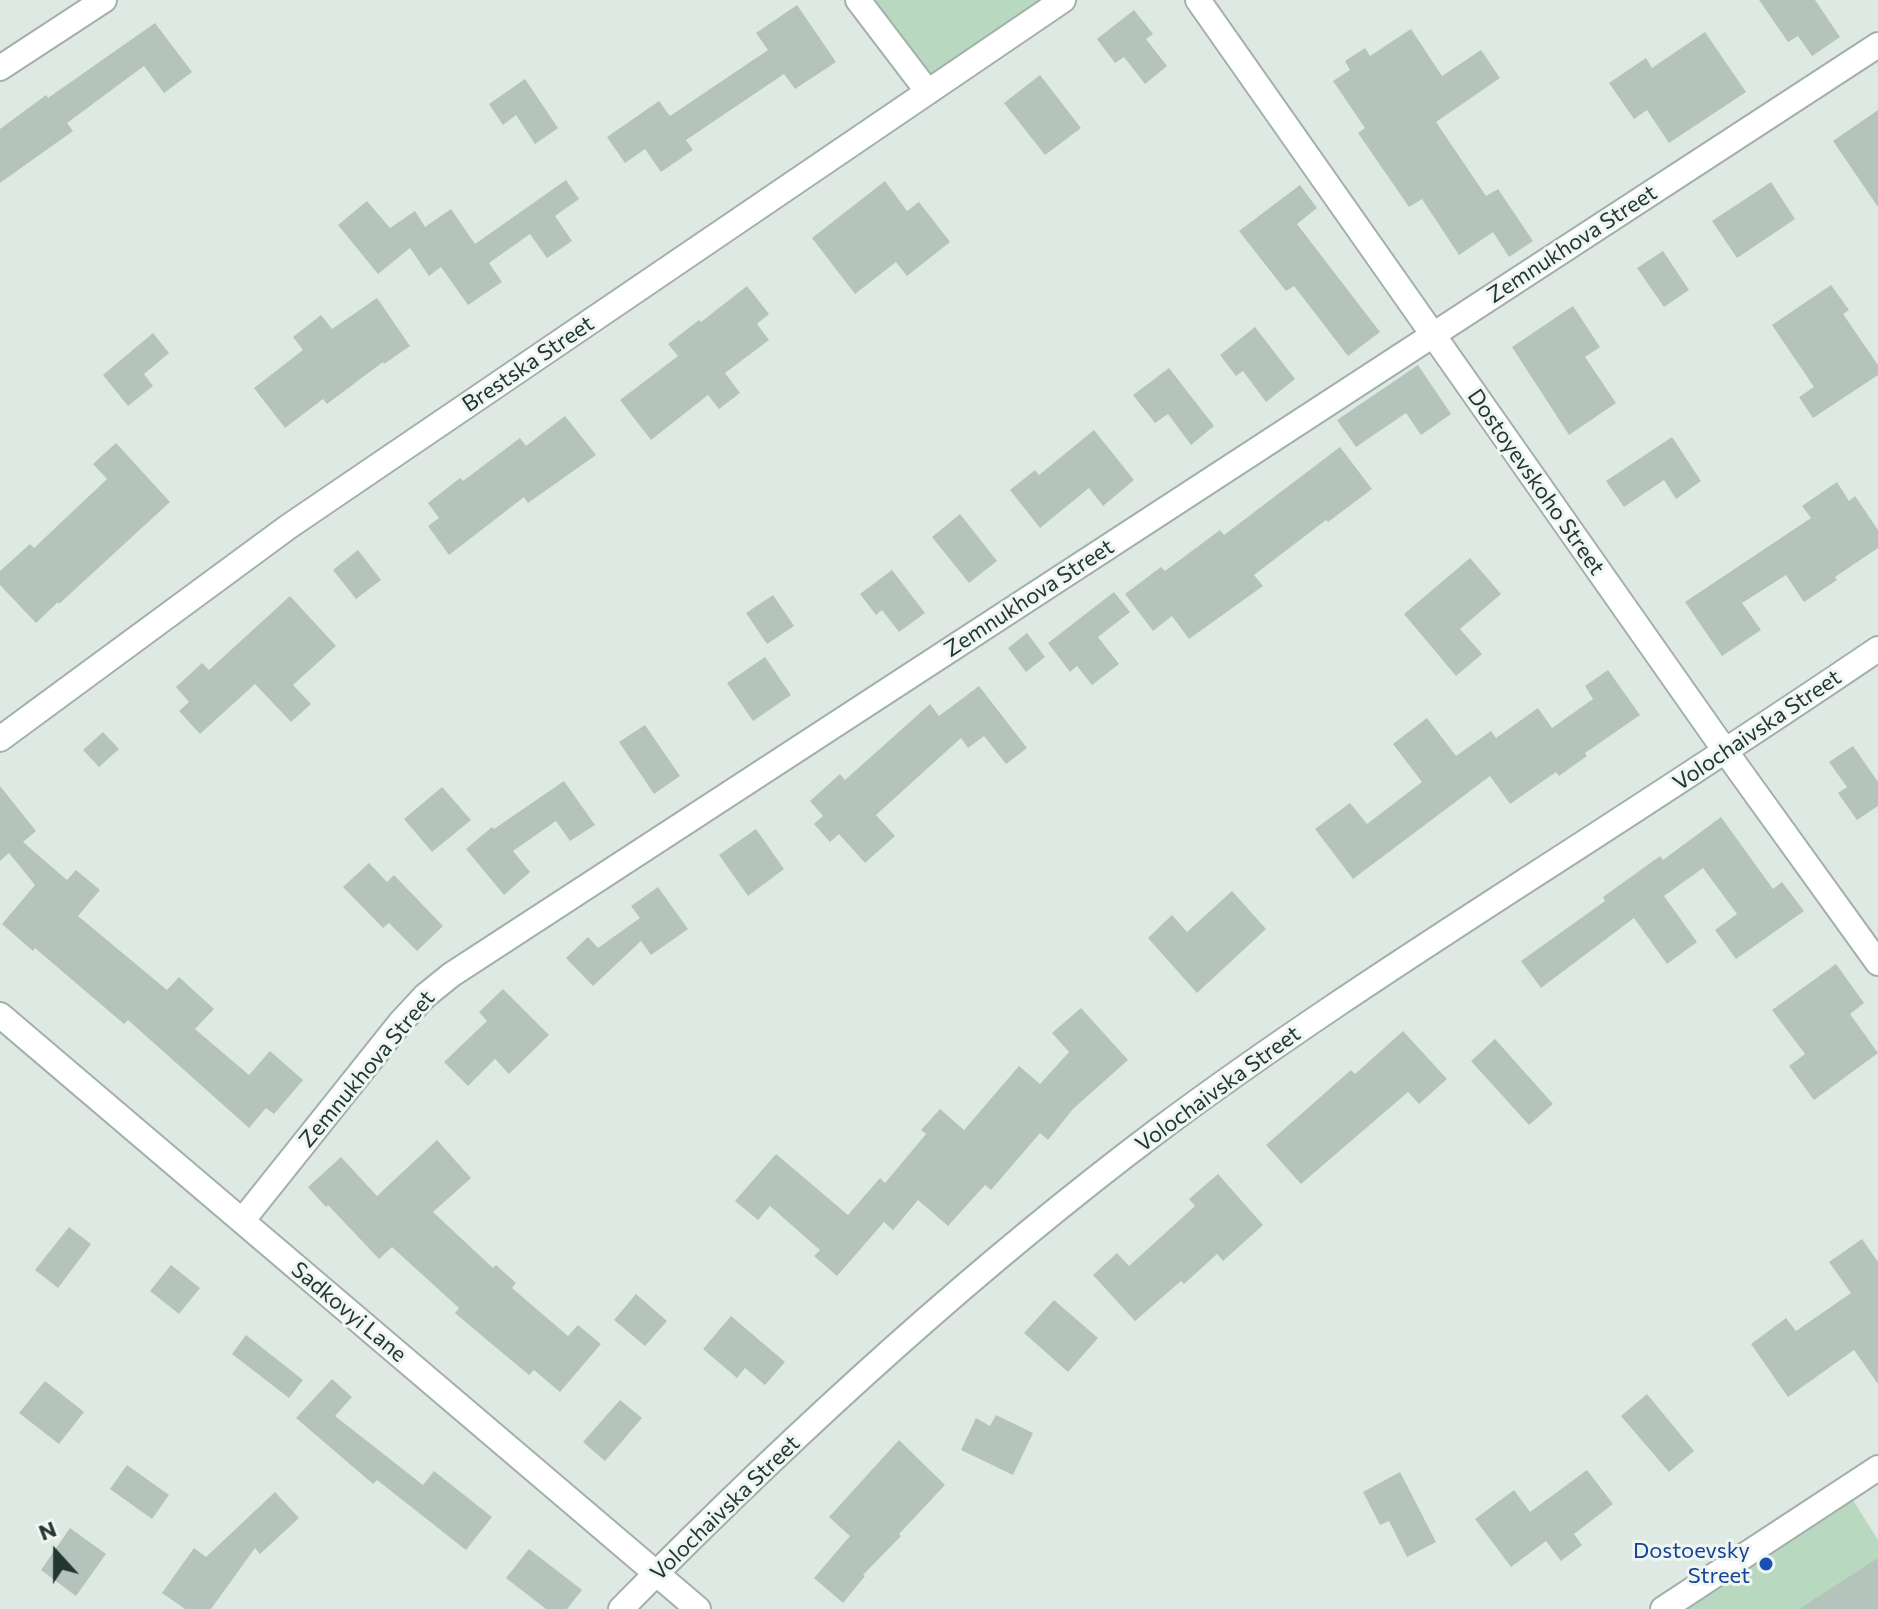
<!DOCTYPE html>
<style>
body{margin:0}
#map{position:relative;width:1878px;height:1609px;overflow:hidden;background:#dfe9e4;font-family:Commissioner,sans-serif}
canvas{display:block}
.north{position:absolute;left:16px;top:1513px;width:80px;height:80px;-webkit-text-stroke:6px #eff6f2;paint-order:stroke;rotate:339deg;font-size:22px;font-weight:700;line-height:32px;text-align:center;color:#223730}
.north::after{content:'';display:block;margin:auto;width:28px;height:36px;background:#223730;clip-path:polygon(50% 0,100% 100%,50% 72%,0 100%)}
</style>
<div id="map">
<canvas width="1878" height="1609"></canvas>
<div class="north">N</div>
</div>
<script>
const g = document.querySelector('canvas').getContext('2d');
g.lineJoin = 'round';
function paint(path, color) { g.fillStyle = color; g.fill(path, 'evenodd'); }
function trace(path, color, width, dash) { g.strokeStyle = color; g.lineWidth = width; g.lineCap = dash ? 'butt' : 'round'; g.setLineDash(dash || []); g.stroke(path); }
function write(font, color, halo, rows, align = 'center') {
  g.font = font + ' Commissioner,sans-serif'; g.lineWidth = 6; g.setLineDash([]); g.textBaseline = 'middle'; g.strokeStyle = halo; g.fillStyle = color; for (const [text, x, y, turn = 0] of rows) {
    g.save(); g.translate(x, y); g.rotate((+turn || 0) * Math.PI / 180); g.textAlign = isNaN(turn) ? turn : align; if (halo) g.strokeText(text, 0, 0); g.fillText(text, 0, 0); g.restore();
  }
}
paint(new Path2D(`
 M867,0H1051L929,83Z
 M1846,1489L1878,1540V1564L1799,1609H1663Z`), '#b9d8c0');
paint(new Path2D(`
 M1759,0H1815L1840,37L1812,56L1798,36L1788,42Z
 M797,5L836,62L795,89L784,74L686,140L693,150L661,172L645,149L625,163L607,137L659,101L670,116L768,50L756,33Z
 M1134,10L1153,34L1146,39L1167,66L1145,84L1124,57L1115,63L1097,39Z
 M155,23L192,72L164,93L144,66L67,123L73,131L0,183V129L46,95L48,98Z
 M1411,29L1442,76L1481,50L1500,78L1436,122L1486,196L1498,189L1533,241L1509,257L1493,232L1459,255L1422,199L1409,207L1358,133L1365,128L1333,81L1350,70L1345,61L1365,48L1370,56Z
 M1705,32L1746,92L1669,143L1647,110L1634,119L1609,83L1646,58L1652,68Z
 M1040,75L1081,128L1045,155L1004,103Z
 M525,79L558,128L535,144L516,115L503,125L489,104Z
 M1878,110V207L1833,141Z
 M566,180L579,199L555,216L572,241L547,258L530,234L489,263L502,282L468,305L441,267L429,276L410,248L378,274L338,225L367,201L390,228L415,211L425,227L451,209L475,244Z
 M885,181L907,211L919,202L950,242L907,276L896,262L855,294L812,238Z
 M1771,182L1795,219L1737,258L1712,221Z
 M1300,185L1317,208L1297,224L1380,332L1348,356L1294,286L1286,291L1239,231Z
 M1663,251L1689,290L1664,307L1637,268Z
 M1831,285L1849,310L1843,314L1878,365V375L1813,418L1799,397L1814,387L1772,325Z
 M747,286L769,314L757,324L769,340L725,373L740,393L719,409L708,395L651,440L620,400L678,356L668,344L699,320L701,322Z
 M377,298L410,346L384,364L383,362L327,404L323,399L285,428L254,388L303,350L293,337L321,315L332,329Z
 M1573,306L1600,347L1585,357L1616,403L1569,435L1512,347Z
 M1255,327L1295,379L1266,402L1243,371L1236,376L1220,355Z
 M153,333L169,353L144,374L153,386L128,406L103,375Z
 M1418,365L1451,414L1421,435L1406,413L1356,447L1337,420Z
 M1169,368L1214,426L1191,445L1168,414L1155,423L1133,395Z
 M565,416L596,455L528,503L524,497L449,555L428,526L439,518L428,503L460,478L463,481L520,438L526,446Z
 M1094,430L1134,480L1103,506L1089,488L1040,528L1010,490L1035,470L1039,475Z
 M1672,437L1701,481L1676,499L1664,480L1624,507L1606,481Z
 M116,443L170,502L59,604L58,602L36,623L0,585V571L30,544L34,548L107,479L93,464Z
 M1340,447L1372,489L1328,522L1326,520L1254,575L1263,586L1189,639L1172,616L1153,631L1125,594L1161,567L1165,571L1220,530L1224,535Z
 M1837,482L1849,501L1855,496L1878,530V548L1835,577L1837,580L1804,602L1786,575L1742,603L1761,630L1722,656L1685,602L1811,518L1802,506Z
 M960,514L997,561L969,583L932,537Z
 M358,550L381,580L356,599L333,570Z
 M1470,558L1501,594L1460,629L1482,654L1456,676L1404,614Z
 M892,570L925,613L899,632L882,610L876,615L860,594Z
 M1114,592L1130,612L1098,637L1119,664L1092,685L1077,666L1070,672L1048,643Z
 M773,595L794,626L767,644L746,613Z
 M290,596L336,646L293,685L311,704L291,722L255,684L200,734L179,711L189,702L176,687L202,663L209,670Z
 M1027,633L1045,657L1026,672L1008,648Z
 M765,657L791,695L753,721L727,683Z
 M1608,670L1640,715L1585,753L1587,756L1559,776L1556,772L1510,804L1490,776L1353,879L1315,829L1350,803L1367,824L1422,782L1393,744L1427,718L1456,756L1491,731L1496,738L1538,708L1552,728L1593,699L1585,686Z
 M979,686L1027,748L1006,764L984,736L968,748L961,738L876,815L895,836L865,863L839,834L830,842L814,824L823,816L810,801L840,774L845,780L930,704L939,716Z
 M645,725L680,776L654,794L619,742Z
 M103,732L119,749L99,767L83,750Z
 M1853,746L1878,782V806L1857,820L1838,793L1847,787L1829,762Z
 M564,781L595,825L570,841L556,821L513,851L530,872L504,895L466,849L492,827L494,829Z
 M0,786L36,831L23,842L67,880L76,870L100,890L78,916L167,990L179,977L214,1009L195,1029L249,1075L270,1051L303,1080L274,1114L266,1108L249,1128L128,1020L124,1024L35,948L33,951L2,924L35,885L9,853L0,861Z
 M442,787L471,820L432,852L404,819Z
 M1721,817L1773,889L1782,882L1804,911L1736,959L1715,930L1737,914L1703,868L1664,896L1697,942L1667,964L1634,918L1541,988L1521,961L1605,901L1603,897L1660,856L1663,860Z
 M756,829L784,869L748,896L719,855Z
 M369,863L387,882L394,875L443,926L417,951L389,923L383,928L343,887Z
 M658,887L688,929L651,955L641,941L593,986L566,958L588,937L598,948L640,918L631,906Z
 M1232,891L1266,929L1197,993L1148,938L1172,915L1187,932Z
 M1836,964L1864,1003L1850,1014L1878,1053L1814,1100L1789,1066L1805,1054L1772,1010Z
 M503,989L549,1035L509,1074L495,1059L468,1086L444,1062L487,1021L479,1012Z
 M1081,1008L1128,1060L1073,1109L1048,1140L1040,1133L991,1190L985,1185L948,1226L918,1200L893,1230L884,1222L837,1276L814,1256L820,1250L770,1206L758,1220L735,1201L776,1154L848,1215L880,1178L885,1183L926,1134L921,1130L940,1109L964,1130L1019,1066L1040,1084L1069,1052L1052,1033Z
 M1403,1031L1447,1079L1419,1104L1408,1092L1301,1184L1266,1145L1351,1070L1355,1074Z
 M1495,1039L1553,1104L1529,1125L1471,1061Z
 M437,1140L471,1178L433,1212L493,1268L496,1265L516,1283L512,1288L568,1336L578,1325L601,1344L560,1392L534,1370L529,1375L487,1340L455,1313L459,1308L392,1247L379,1259L328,1205L326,1207L308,1187L341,1157L377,1196Z
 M1218,1174L1263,1225L1223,1261L1217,1254L1184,1284L1181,1281L1135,1321L1093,1275L1117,1253L1129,1266L1195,1206L1189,1199Z
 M69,1227L91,1244L58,1288L35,1270Z
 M1862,1239L1878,1262V1384L1854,1350L1788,1397L1751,1344L1786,1318L1796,1331L1851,1293L1829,1262Z
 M171,1265L200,1288L179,1314L150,1291Z
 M636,1294L667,1321L645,1346L614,1320Z
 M1054,1300L1098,1338L1068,1372L1024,1333Z
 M731,1316L785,1362L765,1385L745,1368L737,1378L703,1349Z
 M246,1335L303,1380L289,1398L232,1354Z
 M332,1379L352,1397L335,1416L423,1485L434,1471L492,1517L466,1550L377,1480L373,1484L296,1418Z
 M45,1381L84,1412L59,1444L19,1413Z
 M1647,1394L1694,1451L1669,1472L1621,1416Z
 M620,1400L642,1418L605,1461L583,1442Z
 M996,1415L1033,1433L1013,1475L961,1450L976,1418L990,1426Z
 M899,1440L945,1485L899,1534L901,1536L863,1575L865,1576L843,1603L814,1578L850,1536L829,1517Z
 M127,1465L169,1495L152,1519L110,1489Z
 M1587,1470L1613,1504L1574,1534L1582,1545L1561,1561L1546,1541L1511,1567L1475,1519L1514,1490L1530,1512Z
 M1400,1472L1436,1542L1407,1557L1389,1521L1380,1525L1363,1492Z
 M275,1492L299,1518L260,1554L255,1548L211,1609H185L162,1593L194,1548L206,1557Z
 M70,1528L106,1554L76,1596L41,1570Z
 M529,1549L582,1590L567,1609H546L506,1578Z
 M1878,1558V1609H1799Z`), '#b5c3bd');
const minor = new Path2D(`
 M858,0L928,92
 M1198,0L1726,752L1878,963
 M0,68L104,0
 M0,739L288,527L1063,0
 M0,1015L698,1609
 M242,1221L400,1023L425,996L451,975L1878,45
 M621,1609C788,1439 965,1276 1156,1132C1275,1043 1400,962 1525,881C1643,805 1761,728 1878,649
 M1663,1609L1878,1468`);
trace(minor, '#a3b0aa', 28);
trace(minor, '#fff', 24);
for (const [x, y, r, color] of [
 [1766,1564,8,"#1a4fb4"]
]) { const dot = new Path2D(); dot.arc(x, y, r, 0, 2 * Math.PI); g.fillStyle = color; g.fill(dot); trace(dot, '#eff6f2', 3); }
write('22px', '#223730', '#eff6f2', [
 ["Zemnukhova Street",1572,244,-33],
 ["Brestska Street",528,364,-34],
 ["Dostoyevskoho Street",1536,482,55],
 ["Zemnukhova Street",1029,598,-33],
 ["Volochaivska Street",1757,730,-34],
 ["Zemnukhova Street",367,1069,-50],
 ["Volochaivska Street",1218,1089,-36],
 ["Sadkovyi Lane",349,1312,40],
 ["Volochaivska Street",725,1508,-44]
]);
write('22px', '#164399', '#eff6f2', [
 ["Dostoevsky",1750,1551],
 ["Street",1750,1576]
], 'right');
</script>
